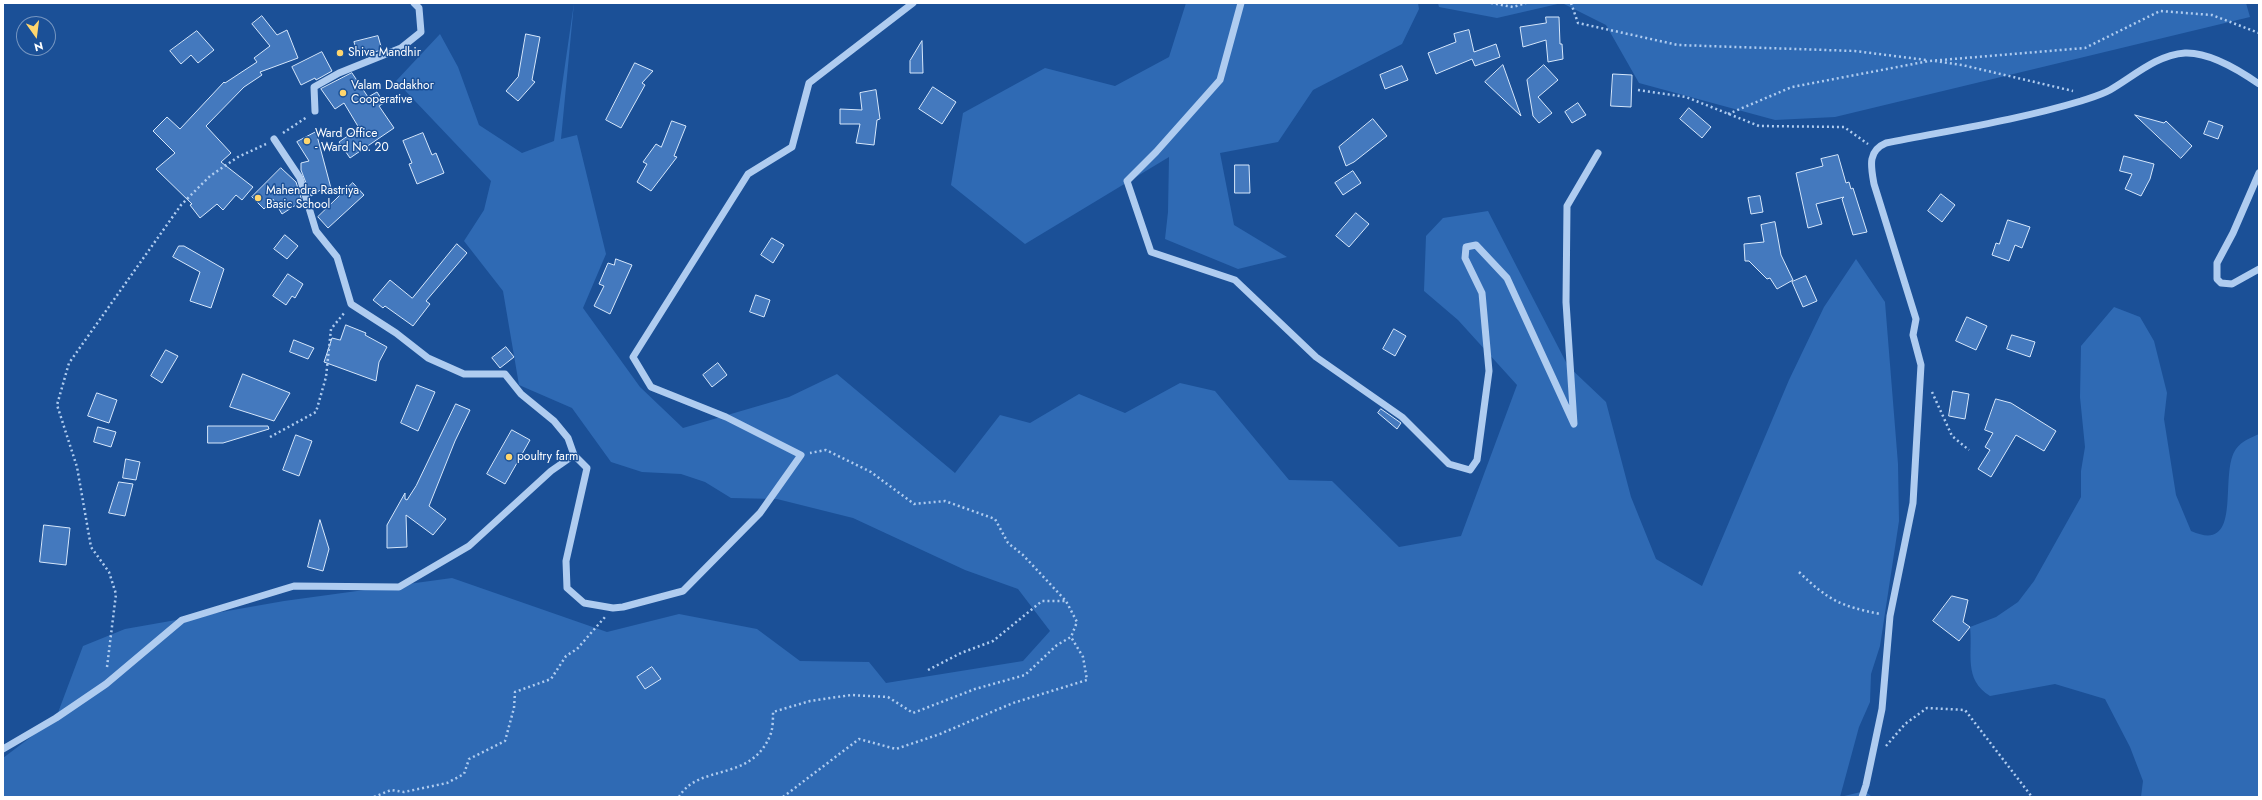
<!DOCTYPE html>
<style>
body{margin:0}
#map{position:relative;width:2262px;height:800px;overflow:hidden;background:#1b5097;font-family:Jost,sans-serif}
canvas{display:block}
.frame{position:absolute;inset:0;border:4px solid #fff;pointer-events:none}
.north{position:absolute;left:16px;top:16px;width:40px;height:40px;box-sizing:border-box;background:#1b5097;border:1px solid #7696c1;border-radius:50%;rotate:166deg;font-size:11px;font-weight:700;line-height:16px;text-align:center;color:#fff}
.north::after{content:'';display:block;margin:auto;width:14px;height:18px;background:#ffd66e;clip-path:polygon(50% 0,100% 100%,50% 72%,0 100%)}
</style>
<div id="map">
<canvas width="2262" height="800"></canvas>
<div class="frame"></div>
<div class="north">N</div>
</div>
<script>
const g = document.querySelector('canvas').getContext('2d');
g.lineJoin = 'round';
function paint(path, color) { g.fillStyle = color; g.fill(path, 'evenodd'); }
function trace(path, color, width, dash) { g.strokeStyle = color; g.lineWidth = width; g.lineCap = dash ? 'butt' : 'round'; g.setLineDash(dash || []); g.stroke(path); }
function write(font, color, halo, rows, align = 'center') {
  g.font = font + ' Jost,sans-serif'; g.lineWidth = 3; g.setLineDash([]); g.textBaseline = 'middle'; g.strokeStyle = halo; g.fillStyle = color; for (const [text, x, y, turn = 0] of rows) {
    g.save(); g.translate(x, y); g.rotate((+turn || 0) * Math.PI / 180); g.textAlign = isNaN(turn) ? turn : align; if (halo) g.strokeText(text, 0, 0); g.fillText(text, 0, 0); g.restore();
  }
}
paint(new Path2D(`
 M574,3L561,139L577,135L606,254L583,308L640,387L683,428L789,397L837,374L955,473L1000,415L1030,423L1079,394L1125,413L1180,383L1215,391L1289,480L1332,481L1399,547L1461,536L1517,385L1458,320L1424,291L1426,236L1443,218L1488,211L1568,366L1606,402L1631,497L1656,559L1702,586L1789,380L1824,307L1856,259L1885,302L1898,464L1899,521L1880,646L1871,674L1870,702L1859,727L1840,797L1865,791L1872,797H3V758L56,718L83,646L125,629L284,601L452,578L607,632L679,614L757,629L800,661L869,662L886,683L1023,661L1050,631L1018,589L965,570L853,518L777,499L731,498L705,482L681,474L642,472L611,462L572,408L519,385L503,291L464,241L484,210L491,181L396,81L440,34L458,67L479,125L522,153L554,141Z
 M1186,3H1418L1419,9L1402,44L1313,90L1278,142L1220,153L1234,225L1287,257L1238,269L1165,239L1168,212L1169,157L1025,244L951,185L963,113L1045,68L1115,86L1169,57Z
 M1438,3H2246L2250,17L1835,117L1775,120L1639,83L1606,25L1562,3L1497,18L1439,7Z
 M2114,307L2140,317L2154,341L2167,393L2164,419L2176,495L2191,531C2245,555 2218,474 2236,449C2242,441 2250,438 2259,434V797H2141L2143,781L2130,747L2105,699L2055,684L1990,696C1963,679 1973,654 1970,627L1996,617L2018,602L2034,581L2081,497V471L2085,447L2080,397L2081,346Z`), '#2f6ab4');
const building = new Path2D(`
 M262,16L277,35L287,30L298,58L260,72L262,75L244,87L206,126L231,153L221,162L253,187L242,200L236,195L223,210L217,204L200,218L190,205L192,204L156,169L175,153L153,131L167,117L180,129L224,82L225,83L257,62L254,58L270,46L252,24Z
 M1546,17H1559L1560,44H1562L1563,59L1548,62L1546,40L1523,47L1520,27L1546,23Z
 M1469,30L1474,52L1496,44L1500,57L1475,66L1472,59L1436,74L1428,53L1456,42L1454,34Z
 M197,31L214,50L198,63L191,55L181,64L170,51Z
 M526,34L540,37L532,80L535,82L518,101L506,91L518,77Z
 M378,36L382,50L358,56L354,42Z
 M922,41L923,73H910V61Z
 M322,52L332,71L316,80L315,78L301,85L292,67Z
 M635,63L653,71L642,83L645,85L621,128L606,120Z
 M1503,65L1521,116L1485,82Z
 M1544,65L1558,80L1538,97L1552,113L1539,123L1533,116L1527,80Z
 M1402,66L1408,80L1385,89L1380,75Z
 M352,73L368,97L377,92L384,103L379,106L394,128L350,158L339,142L359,128L344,103L335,109L321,89Z
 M1613,74L1632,75L1631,107L1611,106Z
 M933,87L956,102L942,124L919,109Z
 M876,90L880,119L877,120L874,145L856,143L860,124H840V109L862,110L860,93Z
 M1578,103L1586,115L1572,123L1565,112Z
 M1689,108L1711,127L1702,138L1680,119Z
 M2135,115L2164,123L2166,121L2192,146L2181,158Z
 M1373,119L1387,136L1354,162L1346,166L1339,147Z
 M672,121L686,126L674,156L677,157L651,191L637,182L647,164L643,162L656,144L661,147Z
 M2209,121L2223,126L2218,139L2204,134Z
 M316,132L332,192L328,194L325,187L311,196L301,170V163L309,161L297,142Z
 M423,133L432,155L436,153L444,173L417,184L409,164L412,163L403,141Z
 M1838,155L1846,183L1849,182L1851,189L1853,188L1867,232L1853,235L1842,199L1844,197L1816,204L1822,224L1808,228L1796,173L1823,166L1821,159Z
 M2124,156L2154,164L2150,179L2141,196L2125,189L2132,174L2120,171Z
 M1235,165H1249L1250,193H1235Z
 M281,168L296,182L302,201L282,214L273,199L264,209L252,197Z
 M1353,171L1361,183L1343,195L1335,183Z
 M353,183L364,195L328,228L318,217Z
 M1941,194L1955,205L1942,222L1928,211Z
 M1760,196L1763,212L1751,214L1748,198Z
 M1356,213L1369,224L1349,247L1336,236Z
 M2008,220L2030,227L2022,248L2015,245L2009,261L1992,255L1996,243L1999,244Z
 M1775,222L1781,255L1793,280L1777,289L1770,278L1767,279L1749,261H1745L1744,244L1764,242L1761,225Z
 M285,235L298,246L287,259L274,249Z
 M772,238L784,245L773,263L761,255Z
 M457,244L467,253L426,301L430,304L413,326L385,306L383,308L373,300L390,280L412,298Z
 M179,246H184L224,269L211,308L190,301L200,272L173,257Z
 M616,259L632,265L610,314L594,306L604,286L599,284L608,263L614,265Z
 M288,274L303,284L295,298L292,296L286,305L273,296Z
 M1806,276L1817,301L1803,307L1792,282Z
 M756,295L770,300L764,317L750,312Z
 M1967,317L1987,326L1976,350L1956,341Z
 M346,325L366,333L365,335L387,347L379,362L376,381L324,362L332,338L340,340Z
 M1394,329L1406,336L1395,356L1383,349Z
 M2012,335L2035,342L2030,357L2007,349Z
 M294,340L314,348L308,359L290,352Z
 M506,347L514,357L500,368L492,358Z
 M166,350L178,356L162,383L151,376Z
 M718,363L727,375L712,387L703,375Z
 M243,374L290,393L274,421L230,407Z
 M417,385L435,392L418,431L401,423Z
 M1953,391L1969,394L1965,419L1949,416Z
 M97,393L117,400L109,423L88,416Z
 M1996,399L2011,403L2056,431L2044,451L2016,435L1991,477L1978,469L1990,450L1985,447L1993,433L1985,430Z
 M456,404L470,410L455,441L429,506L446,519L433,535L406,515L407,547L387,548V525L405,493V499L407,500L416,486Z
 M1381,409L1401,423L1397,429L1378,413Z
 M208,426H268L269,429L223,443H208Z
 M98,427L116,432L111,447L94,442Z
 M512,430L530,440L505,484L487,474Z
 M296,435L312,441L299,476L283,470Z
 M126,459L140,462L136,480L123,478Z
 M119,482L133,484L125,516L109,513Z
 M320,520L329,549L323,571L308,567Z
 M44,525L70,528L66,565L40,562Z
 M1952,596L1968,600L1963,622L1970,627L1959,641L1933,621Z
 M652,667L661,679L645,689L637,677Z`);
paint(building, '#4479be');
trace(building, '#d6e7fb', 1);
trace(new Path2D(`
 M1491,3L1513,7L1526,3
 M1571,3L1578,23L1678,45L1855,51L1926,60
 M1935,61L1962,65L2073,91
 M1638,90L1686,97L1759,126L1844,127L1868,144
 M1728,114L1792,87L1929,61L2085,48L2160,11L2212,15L2259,33
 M283,133L307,117
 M1932,392L1952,436L1969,450
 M270,437L316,412L326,377L331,329L345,312
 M1799,572C1828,600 1840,606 1880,614
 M107,667L116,594L109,572L91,547L77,467L57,405L69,363L181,205L210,176L238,157L266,144
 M928,670L961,653L993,641L1042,601H1065
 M1886,746L1905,724L1927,708L1965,710L2032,797
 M374,797L391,790L404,792L447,783L464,774L469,759L505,741L514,708L515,692L551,679L566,656L577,649L605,617
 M679,797C698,763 753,783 771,733C773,727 773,718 773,712L810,701L851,695L888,697L913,713L975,689L1025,675L1057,645L1071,637L1077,622L1066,601L1023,555L1008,543L995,519L945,501L914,504L871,472L826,450L810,453
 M783,797L859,739L896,749L940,734L1013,703L1087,680L1083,657L1071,637`), '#afccf0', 2.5, [2, 3]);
trace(new Path2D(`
 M1241,3L1220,80L1156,152L1127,181L1151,252L1235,280L1316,357L1402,417L1449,464L1470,470L1477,460L1489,371L1482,293L1465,258L1466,247L1476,245L1507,278L1574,424L1566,302L1567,206L1598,153
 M315,111L314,87L339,73L401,48L421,32L419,8L414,3
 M274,139L300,178L316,231L337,257L351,304L396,333L428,358L464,374H505L521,394L554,421L568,438L574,455
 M2259,173L2233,233L2217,263V279L2221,283L2232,284L2259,269
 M3,749L56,718L106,684L182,620L294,586L399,587L469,546L551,471L574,455L587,468L566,561L567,588L584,603L613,608L623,607L683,591L760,513L801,455L726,417L651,387L633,357L748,174L792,147L809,83L913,3
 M1862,797L1866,785L1882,709L1890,616L1913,503L1921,365L1913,335L1916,319L1874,184C1871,167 1867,151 1886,143C1951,130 2018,120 2081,101C2090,98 2101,95 2110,90C2133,77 2156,55 2185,53C2210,52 2239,70 2259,84`), '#afccf0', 7);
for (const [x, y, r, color] of [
 [340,53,4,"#ffd66e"],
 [343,93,4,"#ffd66e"],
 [307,141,4,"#ffd66e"],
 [258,198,4,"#ffd66e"],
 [509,457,4,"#ffd66e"]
]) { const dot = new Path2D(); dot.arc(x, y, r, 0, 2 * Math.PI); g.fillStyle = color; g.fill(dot); trace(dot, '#1b5097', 1.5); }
write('12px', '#fff', '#1b5097', [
 ["Shiva Mandhir",348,53],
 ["Valam Dadakhor",351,86],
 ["Cooperative",351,100],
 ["Ward Office",315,134],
 ["- Ward No. 20",315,148],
 ["Mahendra Rastriya",266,191],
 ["Basic School",266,205],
 ["poultry farm",517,457]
], 'left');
</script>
